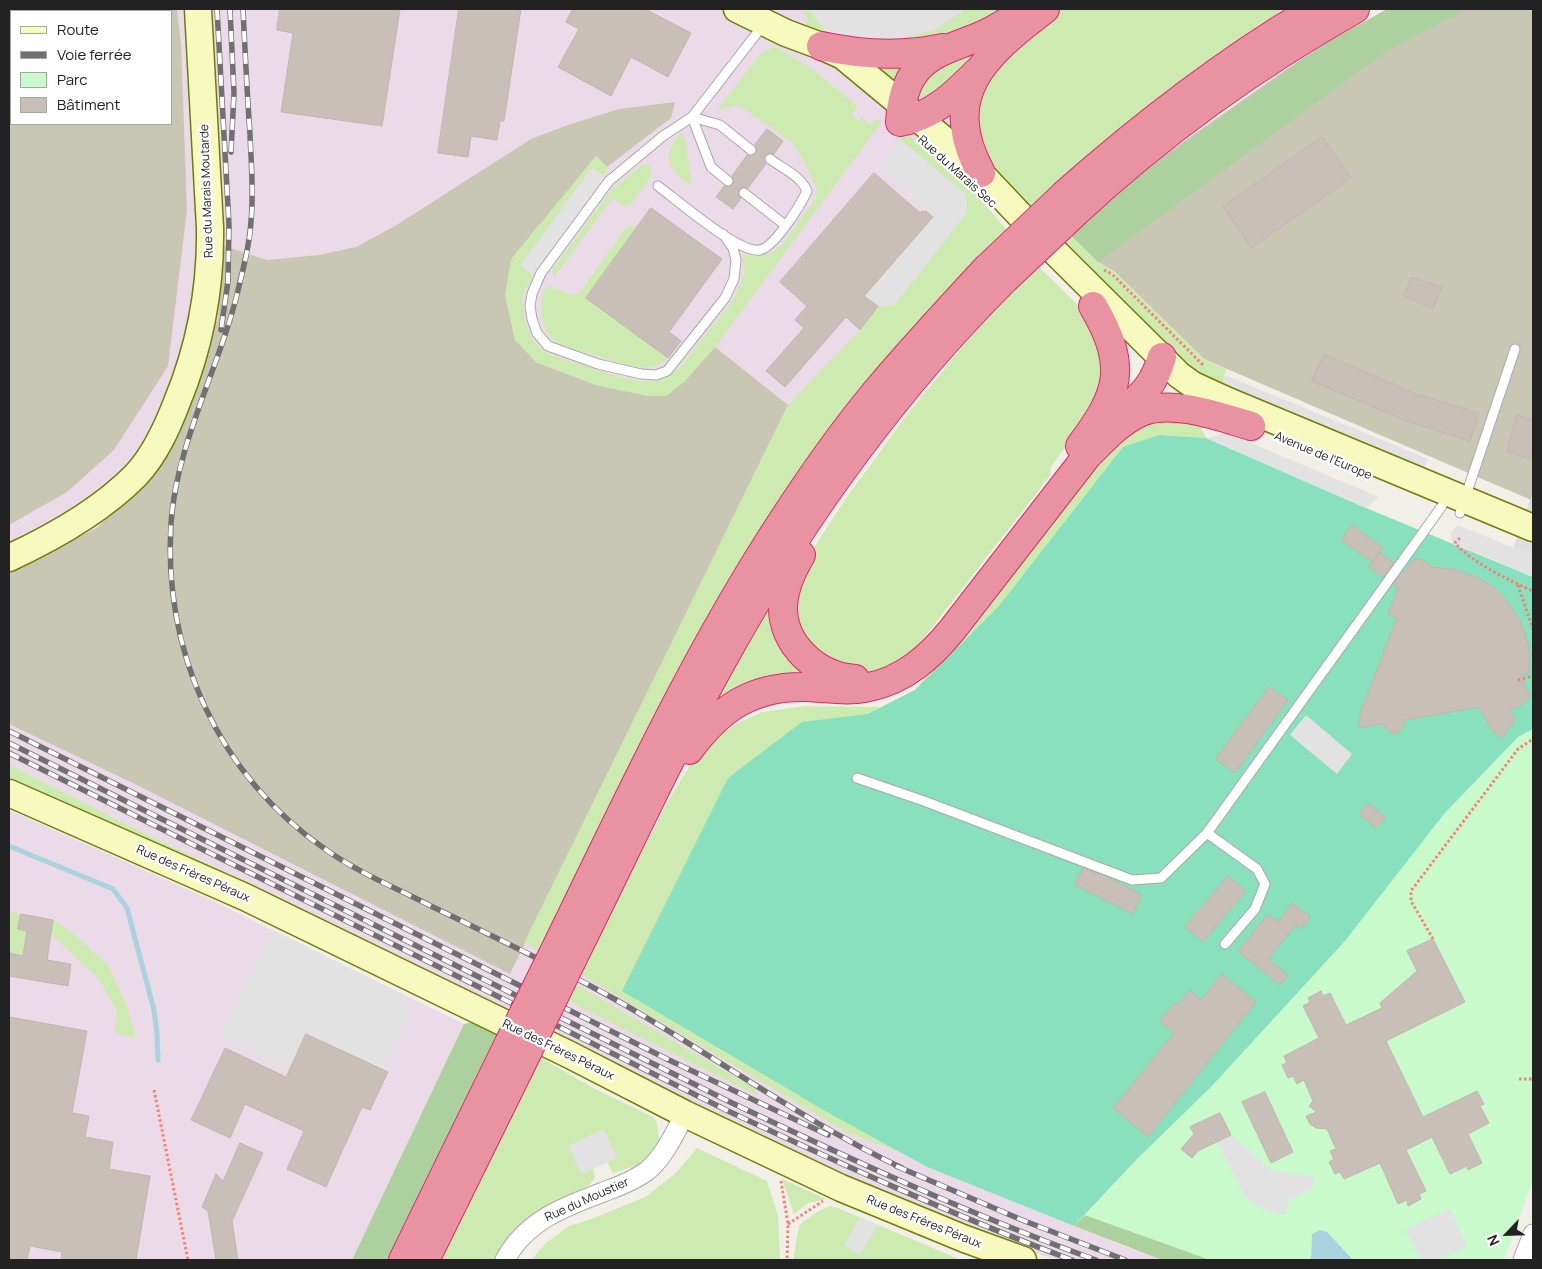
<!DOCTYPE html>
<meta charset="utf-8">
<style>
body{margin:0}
#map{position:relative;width:1542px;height:1269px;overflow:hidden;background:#f2efe9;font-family:Manrope,sans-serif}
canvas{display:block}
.frame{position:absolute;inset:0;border:10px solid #222;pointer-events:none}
.legend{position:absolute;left:10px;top:10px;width:162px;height:115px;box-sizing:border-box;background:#fff;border:1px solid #a7a7a7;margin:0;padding:6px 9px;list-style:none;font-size:15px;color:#222}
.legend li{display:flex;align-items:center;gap:10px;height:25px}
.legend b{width:25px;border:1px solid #a7a7a7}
.north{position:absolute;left:1482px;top:1209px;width:50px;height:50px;-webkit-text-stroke:4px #fff;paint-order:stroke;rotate:246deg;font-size:14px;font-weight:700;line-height:20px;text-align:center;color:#222}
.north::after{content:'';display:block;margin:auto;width:18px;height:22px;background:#222;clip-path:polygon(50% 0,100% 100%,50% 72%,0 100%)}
</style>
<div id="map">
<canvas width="1542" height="1269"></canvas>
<div class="frame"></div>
<ul class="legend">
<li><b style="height:6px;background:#f7fabf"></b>Route</li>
<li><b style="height:6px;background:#707070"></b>Voie ferrée</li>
<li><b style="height:14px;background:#c8facc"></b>Parc</li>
<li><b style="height:14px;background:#c7bfb8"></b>Bâtiment</li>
</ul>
<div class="north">N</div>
</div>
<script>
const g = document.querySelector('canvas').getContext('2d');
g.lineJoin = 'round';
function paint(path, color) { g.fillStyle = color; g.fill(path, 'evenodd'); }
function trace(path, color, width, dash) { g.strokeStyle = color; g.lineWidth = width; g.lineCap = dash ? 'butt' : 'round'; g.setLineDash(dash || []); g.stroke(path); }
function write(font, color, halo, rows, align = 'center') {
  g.font = font + ' Manrope,sans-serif'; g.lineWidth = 4.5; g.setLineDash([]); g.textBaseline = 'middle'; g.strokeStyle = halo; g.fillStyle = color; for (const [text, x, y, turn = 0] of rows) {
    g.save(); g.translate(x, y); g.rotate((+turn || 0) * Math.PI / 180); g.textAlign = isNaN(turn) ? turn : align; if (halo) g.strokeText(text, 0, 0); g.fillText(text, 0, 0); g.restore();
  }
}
paint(new Path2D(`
 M1533,491V556L1513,548Z`), '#e0dfdf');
paint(new Path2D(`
 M9,9H1037L1003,57L984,224L803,422L525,943L622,991L653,1008L827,1112L927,1167L1126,1247L1162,1260H1057L995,1240L876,1189L651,1083L419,967L116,819L9,764ZM11,11H171V124H11Z
 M9,810L207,898L464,1024L353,1260H9Z`), '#ebdbe8');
paint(new Path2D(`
 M9,9H177L181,44L187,210L168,366L114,450L67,492L9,525ZM11,11H171V124H11Z
 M1387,9H1533V491L1531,500L1204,359L1115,272L1098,262L1142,171L1291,66L1326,43Z
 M675,102L671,118L607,167L596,156L505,295L515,340L536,362L596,385L649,396H666L685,381L715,347L788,405L510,974L135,784L9,724V570L97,528L161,459L218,319L224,246L267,260L319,255L356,247L395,226L531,139L568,125L619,109Z`), '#c7c7b4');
paint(new Path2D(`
 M963,9H1010L952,41L860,48L806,27L808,19L802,12L809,10L827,32L896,44L905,37L935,30Z
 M1054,9H1284L1210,60L1129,121L1029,219L992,180L975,140L984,74Z
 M978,47L980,56L921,103L918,99L922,75Z
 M771,48H777L811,68L857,106L852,115L858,121L862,117L870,125L877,118L881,123L715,347L685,381L666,396H649L596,385L536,362L515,340L505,295L511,259L596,156L607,167L604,177L592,167L520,265L532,274C533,282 527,285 524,291C522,295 523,302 523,307C525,327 531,345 551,355C573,362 635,385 655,381C664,379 672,374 679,368L734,299L744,274L743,255L763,256L771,253L782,245L816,198V188L805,163L792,142L738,105L717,110L760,54Z
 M857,58H912L892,89Z
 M680,134H683L685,138L692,186C670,172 659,156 680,134Z
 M908,134L963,180L1008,231L823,438L675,673L544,953L524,943L788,405L860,330L878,306L895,305L966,194L899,139Z
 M647,164L651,167V177L630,205L624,207L616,200L612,199L555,276L551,272L612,189L642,165Z
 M632,225L637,227L586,298L668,358L660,364L652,367L636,368L559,344C555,341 550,337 547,333C540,321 540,301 544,289L550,286L572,295L579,294L625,229Z
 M1069,234L1098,262L1115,272L1204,359L1226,369L1222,385L1182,366L1056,244Z
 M1036,264L1084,311L1108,363L1084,430L1064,449L1051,466L1050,476L923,639C908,654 887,674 864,673C854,673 843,670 833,668L790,618L811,552L846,498L906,416L1005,295Z
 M1198,418L1206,438L1159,435L1007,626L622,990L928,1163L846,1132L577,972L671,796L695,757L734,725L762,712L805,706L881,707L915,690L1098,458L1139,419Z
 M772,592L815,673L708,712Z
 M9,764L116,819L419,967L9,783Z
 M9,912L21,914L18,929L27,931L23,956L9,953Z
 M53,920L69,930L108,965L127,1007L136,1038L115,1033L117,1011L99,979L51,934Z
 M575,984L756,1089V1095L566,1000Z
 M551,1033L876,1189L916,1210L550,1038Z
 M536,1058H541L595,1089L653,1117L657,1122L660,1145L641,1164L613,1173L607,1162L616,1158L581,1174L593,1169L595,1178L588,1186L540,1211L508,1237L496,1260H442L454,1228Z
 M697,1148L767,1181L778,1216L780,1260H531L546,1243L569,1226L594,1218L645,1197L676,1173Z
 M782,1179L826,1199L808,1203L794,1214Z
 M830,1206L838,1208L961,1260H793L799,1225L817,1212Z`), '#cdebb0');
paint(new Path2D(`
 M1389,9H1467L1387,51L1098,262L1069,234L1115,192L1326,43Z
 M474,1022L499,1037L388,1260H352L464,1024Z
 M1085,1215L1213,1260H1162L1074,1226Z`), '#add19e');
paint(new Path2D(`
 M1533,729V1180L1504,1260H1210L1085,1215L1137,1159L1211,1087L1345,941L1444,814L1518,737Z`), '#c8facc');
paint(new Path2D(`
 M1159,435L1206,438L1366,508L1533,577V729L1518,737L1444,814L1345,941L1211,1087L1137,1159L1074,1226L927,1167L827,1112L622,991L728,778L802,722L868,714L915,690L999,606L1123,447Z`), '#88e0be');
paint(new Path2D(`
 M808,9H965L935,30L905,37L896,44L827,32Z
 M899,139L966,194L967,213L894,305L878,306L864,296L932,217L877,168Z
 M592,167L604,177L532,274L520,265Z
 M1225,375L1428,459L1423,471L1222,385Z
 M1227,433L1379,497L1366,508L1206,438Z
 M1458,525L1533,556V577L1452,542L1451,532Z
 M1306,715L1352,754L1337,774L1290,735Z
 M271,929L413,1000L388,1072L307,1034L289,1072L218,1037Z
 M604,1129L617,1158L581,1174L568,1146Z
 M1231,1135L1271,1170L1314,1177L1312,1188L1289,1200L1285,1215L1262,1209L1244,1196L1217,1142Z
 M1450,1209L1467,1246L1437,1260H1420L1405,1229Z
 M860,1217L878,1225L860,1255L844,1245Z`), '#e2e2e2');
paint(new Path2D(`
 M1320,1230L1327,1232L1353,1260H1311L1312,1234Z`), '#aad3df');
trace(new Path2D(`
 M9,846L113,889L127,908L154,1010L157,1034L158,1060`), '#aad3df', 5);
const building = new Path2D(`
 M280,9H400L382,126L281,112L293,33L277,30Z
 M459,9H521L504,121H500L497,140L471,136L468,157L438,153Z
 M573,9H645L691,33L668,77L631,57L611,96L558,67L579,29L566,22Z
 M767,129L783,141L774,154L770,153L765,155L764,159L766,164L748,188L742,187L739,190L738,195L741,198L733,209L716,197L724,186L730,187L733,185L734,179L732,176L747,155L753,156L756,154L757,148L755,145Z
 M1322,137L1351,178L1251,248L1223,207Z
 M874,173L919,212L926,211L933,217L864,296L878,306L860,330L846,317L785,387L766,371L804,328L795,320L807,306L780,282Z
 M651,208L722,259L669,332L681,341L668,358L586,298Z
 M1412,277L1442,287L1433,309L1404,296Z
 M1324,354L1416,394L1479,413L1470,441L1409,422L1312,381Z
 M1517,415L1533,420V451L1531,459L1507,452Z
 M1352,525L1383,548L1373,562L1341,540Z
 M1380,553L1394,563L1383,577L1369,567Z
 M1418,559L1423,560L1432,567L1457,570L1481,579L1496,589L1506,600L1520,621L1528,643L1530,654L1529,673L1521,675L1530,696L1525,703L1509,711L1516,719L1502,738L1492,731L1479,707L1405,720L1402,728L1399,732L1394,734L1389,732L1382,724L1358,728L1361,711L1397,618L1388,615L1398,588L1393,584L1404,570L1405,571L1413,561Z
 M1269,687L1288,700L1235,773L1216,759Z
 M1368,803L1386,818L1376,828L1359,814Z
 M1083,868L1105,876L1142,895L1133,914L1075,885Z
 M1228,876L1246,891L1203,942L1185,927Z
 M1292,903L1310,917L1301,929L1296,925L1268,959L1288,975L1280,985L1238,951L1268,914L1278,922Z
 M21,914L53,920L47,960L71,964L68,986L9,976V953L23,956L27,931L18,929Z
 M1433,939L1465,1002L1386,1041L1423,1117L1477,1091L1484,1104L1480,1106L1489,1123L1468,1134L1482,1163L1468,1170L1467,1166L1450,1174L1432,1137L1406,1150L1426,1191L1419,1194L1421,1199L1408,1206L1407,1200L1398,1204L1380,1163L1344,1179L1340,1172L1335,1174L1329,1162L1334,1159L1330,1151L1336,1149L1327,1129L1316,1128L1310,1124L1306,1116L1317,1112L1309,1106L1313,1101L1304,1080L1297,1084L1293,1076L1288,1078L1282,1065L1287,1063L1284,1056L1319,1038L1303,1006L1310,1002L1308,998L1321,991L1323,996L1330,993L1346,1025L1382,1008L1380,1003L1417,971L1407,951Z
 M1222,974L1256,1002L1148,1137L1113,1108L1174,1033L1159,1021L1175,1002L1178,1005L1190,990L1201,1000Z
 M9,1017L87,1031L72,1113L89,1116L85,1137L113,1142L109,1169L150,1176L136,1260H61L62,1252L30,1246L27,1260H9Z
 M306,1034L388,1072L370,1110L362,1107L326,1187L287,1169L304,1131L245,1104L230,1138L191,1120L225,1048L286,1077Z
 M1265,1092L1293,1152L1271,1163L1242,1102Z
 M1220,1113L1231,1135L1198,1151L1192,1158L1181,1149L1194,1134L1190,1127Z
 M240,1143L263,1153L232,1221L238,1260H216L208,1211L202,1207L216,1174L223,1181Z`);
paint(building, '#c7bfb8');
trace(building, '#c4b6ab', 1);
const lane = new Path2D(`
 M692,117L711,167L728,181
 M692,117L720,125L751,150
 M658,186C677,200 739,254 760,250C775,247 801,204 807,191C801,176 782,168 770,159
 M744,193L785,225
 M723,234L733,248L736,260L734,279L725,298L667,371L656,375L641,374L598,364L548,346L537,333L532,319L530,306L532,294L541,273L609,181L663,136L692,117L764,24
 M1460,513L1515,349
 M857,778L924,801L1132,880L1161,878L1207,833L1442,506
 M1207,833L1257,869L1265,884L1255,909L1225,944`);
const street = new Path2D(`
 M505,1260C526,1220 566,1206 606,1191C620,1186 635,1180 647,1171C665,1156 674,1134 685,1114
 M1523,1260L1533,1234`);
const secondary = new Path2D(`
 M737,9L786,33L821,46L843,56L966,158L1050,247L1179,375L1193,385L1228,401L1533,528
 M9,558C54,537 101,511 136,475C155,455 167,428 177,402C200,346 211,289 210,228L198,9
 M9,793L245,897L570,1055L685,1114L841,1188L965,1239L1023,1260`);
const highway = new Path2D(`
 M821,46C862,55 902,57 943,48
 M977,72C954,95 933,116 900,122C901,106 905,84 916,71C931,51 961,45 983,35C998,28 1012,19 1025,9
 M981,173C938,94 986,54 1045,9
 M1066,193C1143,125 1226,61 1314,9
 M1076,212C1160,134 1256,65 1355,9
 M1118,417C1140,396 1153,388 1162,357
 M1080,446C1120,393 1128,366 1093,306
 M801,555C792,570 784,588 783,606C782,645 817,676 855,679
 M689,750C720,708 753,685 808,687C828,688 849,692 869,687C904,680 930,657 952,630L1087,456C1104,439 1119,422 1141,412C1173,399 1220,417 1251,426
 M553,954C625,807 693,657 783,520C811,477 841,434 874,394C910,351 948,310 986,269
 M572,960C623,858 670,754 726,654C802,517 894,390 1005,279
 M403,1260L509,1043
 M425,1260L526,1055`);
trace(lane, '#a9a9a9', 11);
trace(street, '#a9a9a9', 21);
trace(secondary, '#707d05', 29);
trace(highway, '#dc2a67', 30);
trace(new Path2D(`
 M1104,270L1112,274L1204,366
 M1460,538L1455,543C1471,562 1510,581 1533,591
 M1518,585L1533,629
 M1518,680L1533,676
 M1433,939L1411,901V891L1518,749L1533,739
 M1519,1079H1533
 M154,1090L188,1260
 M781,1181L788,1224L787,1260
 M788,1224L823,1201`), '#fa8072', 3, [2.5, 2.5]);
trace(lane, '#fff', 9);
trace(street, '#fff', 19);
trace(secondary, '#f7fabf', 26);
trace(highway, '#e892a2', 28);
const rail = new Path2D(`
 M217,9L229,225L228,281L221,330
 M230,9L234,93L231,152
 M243,9C245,51 247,92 250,134C251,163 254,192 251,221C250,241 245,262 240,282C222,364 177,439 171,523C163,652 218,775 325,849C357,872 394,887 429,905C492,936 556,966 618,1001C713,1055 803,1121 902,1168
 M9,731L671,1061L828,1135
 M9,743L730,1102C850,1159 971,1215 1096,1260
 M9,753L728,1111C841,1164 955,1216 1072,1260
 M896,1166L1022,1220L1125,1260`);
trace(rail, '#707070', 5.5);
trace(rail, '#fff', 4, [11]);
const highwayBridge = new Path2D(`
 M986,269L1066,193
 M1005,279L1076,212
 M509,1043L553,954
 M526,1055L572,960`);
trace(highwayBridge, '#dc2a67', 30, []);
trace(highwayBridge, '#e892a2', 28);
write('12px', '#222', '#fff', [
 ["Rue du Marais Sec",957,172,42],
 ["Rue du Marais Moutarde",207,191,-92],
 ["Avenue de l'Europe",1323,456,23],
 ["Rue des Frères Péraux",193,874,24],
 ["Rue des Frères Péraux",558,1050,26],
 ["Rue du Moustier",587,1200,-24],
 ["Rue des Frères Péraux",924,1222,22]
]);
</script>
